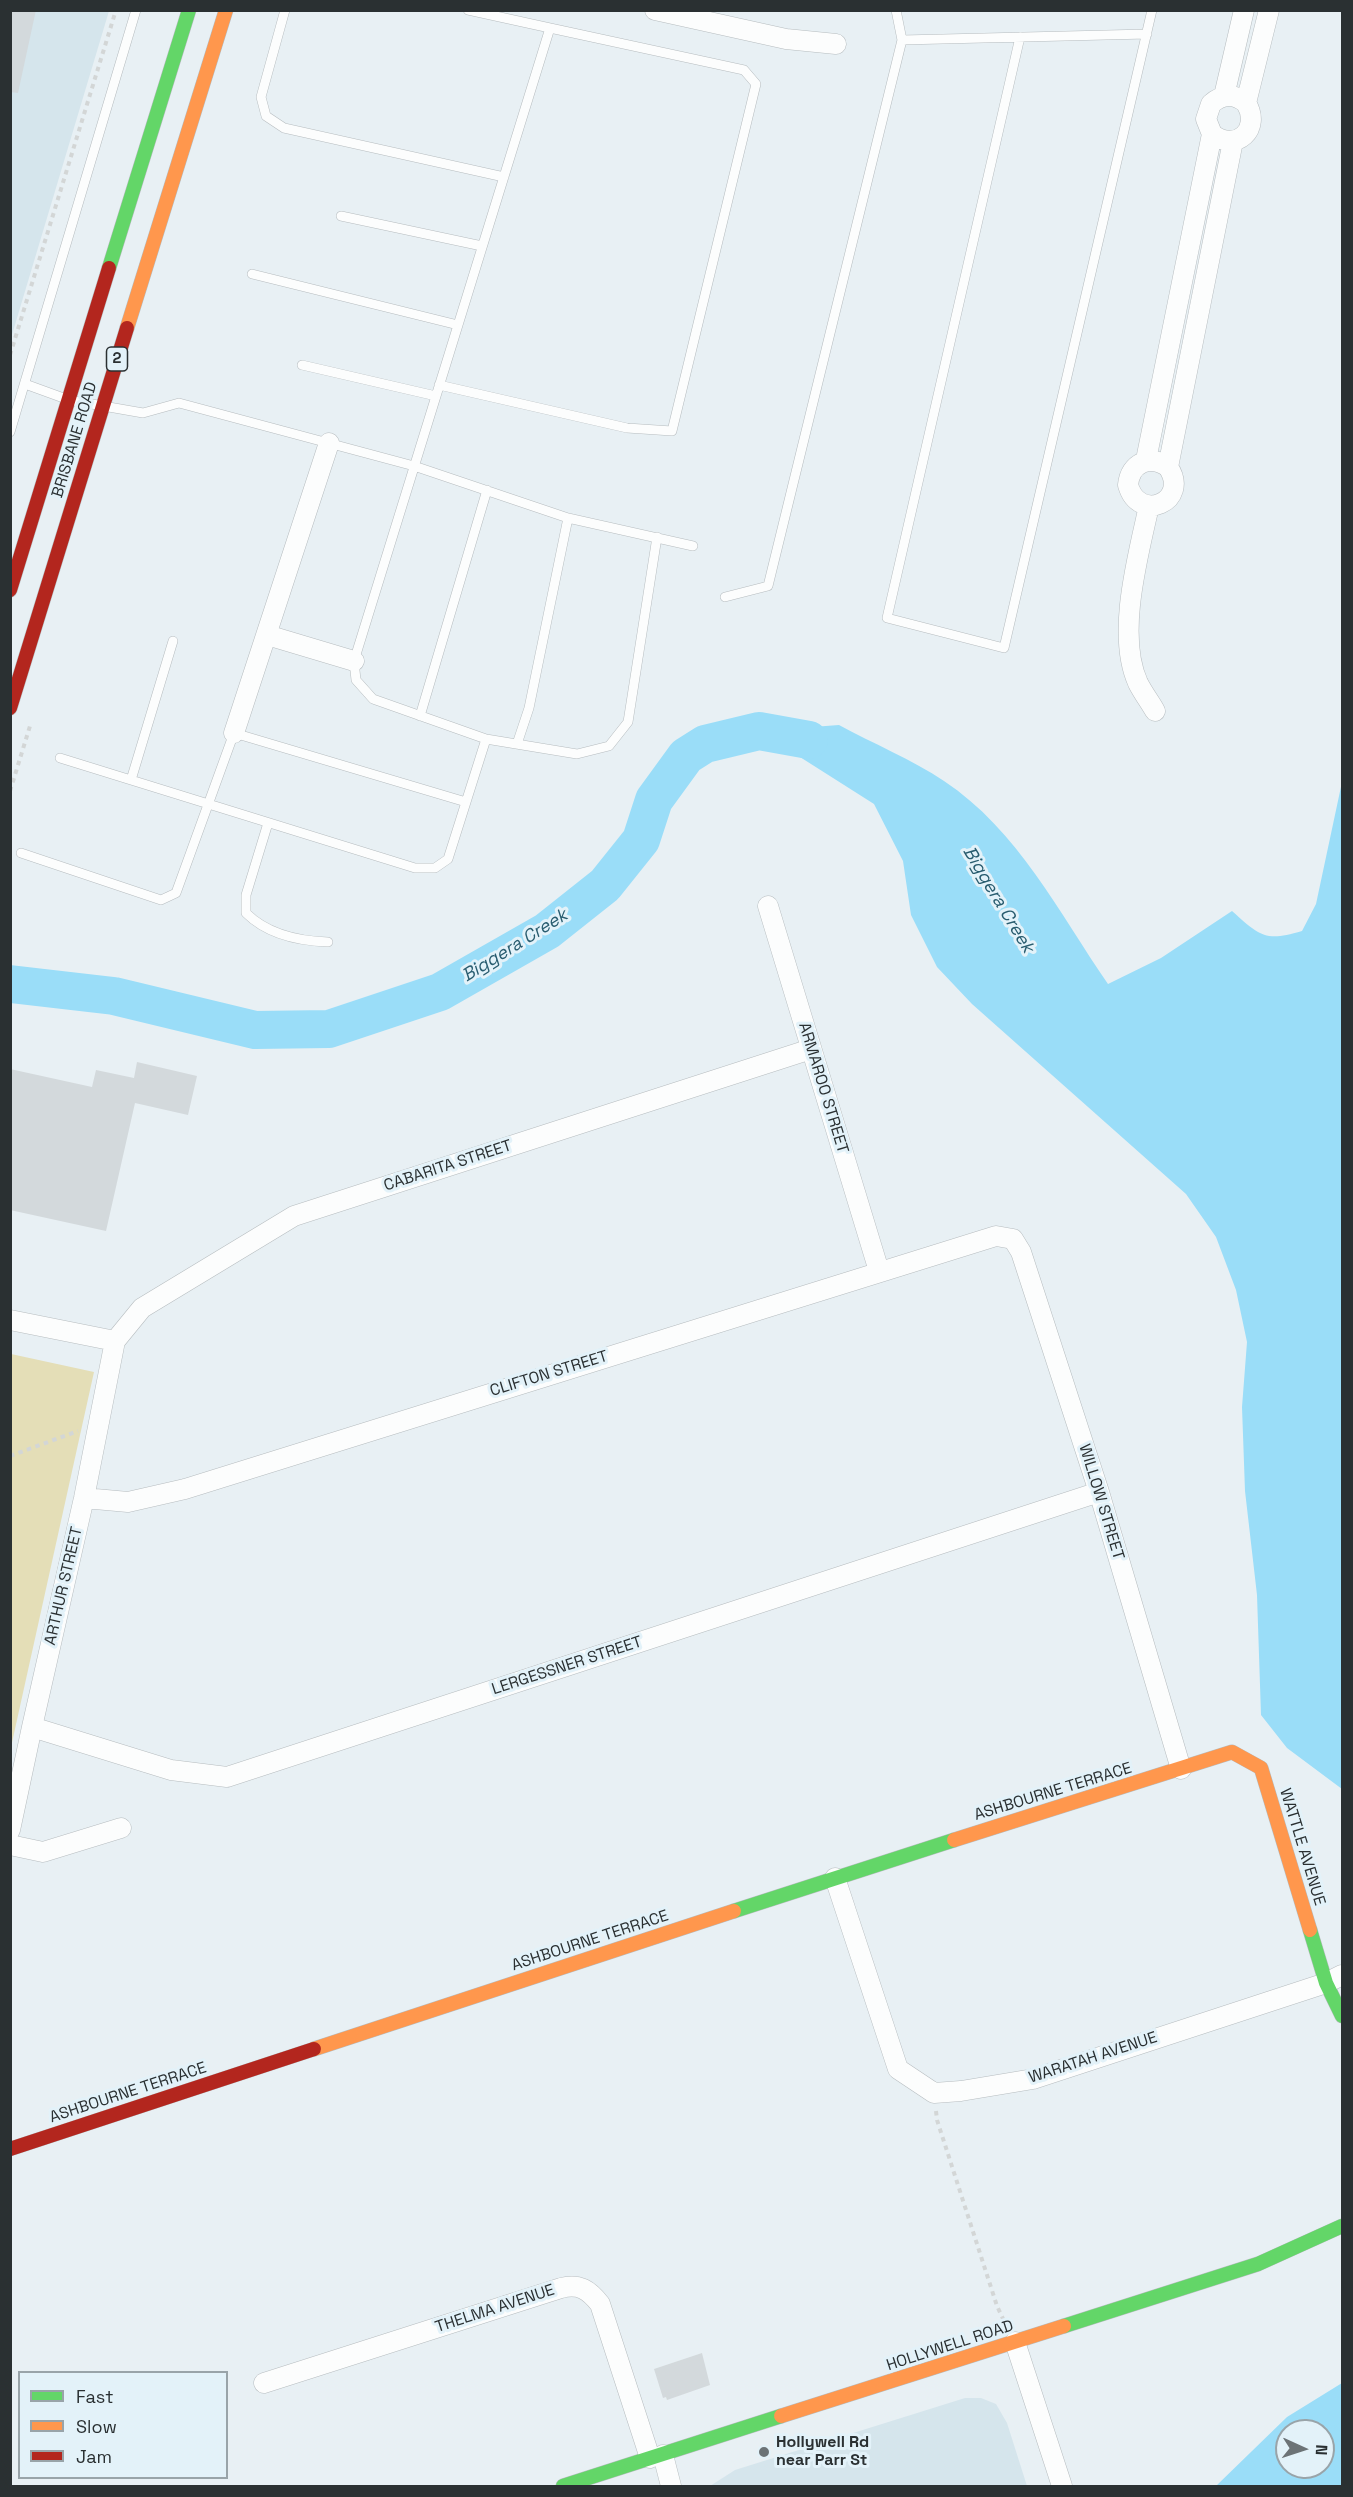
<!DOCTYPE html>
<style>
body{margin:0}
#map{position:relative;width:1353px;height:2497px;overflow:hidden;background:#e8f0f4;font-family:"Space Grotesk",sans-serif}
canvas{display:block}
.frame{position:absolute;inset:0;border:12px solid #2a3032;pointer-events:none}
.legend{position:absolute;left:18px;top:2371px;width:210px;height:108px;box-sizing:border-box;background:#e3f2f9;border:2px solid #99a4a9;margin:0;padding:8px 10px;list-style:none;font-size:18px;color:#2a3032}
.legend li{display:flex;align-items:center;gap:12px;height:30px}
.legend b{width:30px;border:2px solid #99a4a9}
.north{position:absolute;left:1275px;top:2419px;width:60px;height:60px;box-sizing:border-box;background:#e3f2f9;border:2px solid #99a4a9;border-radius:50%;rotate:93deg;font-size:16px;font-weight:700;line-height:24px;text-align:center;color:#2a3032}
.north::after{content:'';display:block;margin:auto;width:21px;height:27px;background:#6c7376;clip-path:polygon(50% 0,100% 100%,50% 72%,0 100%)}
</style>
<div id="map">
<canvas width="1353" height="2497"></canvas>
<div class="frame"></div>
<ul class="legend">
<li><b style="height:8px;background:#63d668"></b>Fast</li>
<li><b style="height:8px;background:#ff974d"></b>Slow</li>
<li><b style="height:8px;background:#b3261e"></b>Jam</li>
</ul>
<div class="north">N</div>
</div>
<script>
const g = document.querySelector('canvas').getContext('2d');
g.lineJoin = 'round';
function paint(path, color) { g.fillStyle = color; g.fill(path, 'evenodd'); }
function trace(path, color, width, dash) { g.strokeStyle = color; g.lineWidth = width; g.lineCap = dash ? 'butt' : 'round'; g.setLineDash(dash || []); g.stroke(path); }
function write(font, color, halo, rows, align = 'center') {
  g.font = font + ' "Space Grotesk",sans-serif'; g.lineWidth = 6; g.setLineDash([]); g.textBaseline = 'middle'; g.strokeStyle = halo; g.fillStyle = color; for (const [text, x, y, turn = 0] of rows) {
    g.save(); g.translate(x, y); g.rotate((+turn || 0) * Math.PI / 180); g.textAlign = isNaN(turn) ? turn : align; if (halo) g.strokeText(text, 0, 0); g.fillText(text, 0, 0); g.restore();
  }
}
paint(new Path2D(`
 M11,11H109L11,338Z
 M965,2398H981L996,2404L1007,2423L1027,2486H710L735,2470Z`), '#d5e5ec');
paint(new Path2D(`
 M11,1354L94,1372L11,1747L10,1354Z`), '#e4deb7');
paint(new Path2D(`
 M839,725C872,743 913,760 944,781C1018,830 1059,913 1108,984L1161,958L1232,911C1260,936 1265,942 1302,931L1316,904L1342,782V1789L1287,1748L1261,1715L1257,1595L1245,1491L1242,1407L1247,1342L1236,1290L1216,1237L1186,1194L972,1004L937,967L911,915L903,861L874,804L759,731Z
 M1342,2383V2486H1216L1287,2417ZM1287,2431H1323V2467H1287Z`), '#9addf8');
trace(new Path2D(`
 M10,984L114,996L255,1030L329,1029L440,992L547,931L605,885L641,840L654,800L686,756L705,744L759,731L809,740`), '#9addf8', 38);
paint(new Path2D(`
 M10,10H36L18,93L10,92Z
 M137,1062L197,1076L188,1115L135,1103L106,1231L10,1210V1069L92,1087L96,1070L134,1078Z
 M702,2353L710,2385L667,2400L666,2397L663,2398L654,2369Z`), '#d3d9dc');
const lane = new Path2D(`
 M285,10L261,97L266,116L284,128L504,177
 M468,10L550,28
 M896,10L902,40L1147,34
 M1020,37L887,618L1004,648L1152,10
 M341,216L482,246
 M252,274L458,325
 M302,365L436,396
 M25,384L69,400L143,413L179,403L414,466L568,518L693,546
 M439,385L627,428L672,431L756,84L744,70L550,28L354,661L356,680L373,699L486,739L577,754L609,746L628,722L657,537
 M10,432L136,10
 M725,597L768,586L902,40
 M420,716L487,490
 M517,744L529,708L568,518
 M60,758L415,868H435L448,859L486,739
 M131,780L173,641
 M268,823L246,895V913C268,935 298,941 328,942
 M21,853L161,900L176,893L234,733L466,802`);
const street = new Path2D(`
 M655,10L786,39L836,44
 M1224,96L1244,10
 M1246,103C1234,93 1222,94 1211,104L1206,119L1212,134C1236,153 1262,129 1246,103L1269,10
 M1146,460L1212,134
 M1168,467C1150,454 1130,463 1128,485C1139,524 1191,501 1168,467L1233,141
 M1149,506C1138,556 1116,635 1138,683C1143,693 1150,702 1155,711
 M267,635L354,661
 M234,733L329,443
 M768,906L879,1271
 M10,1320L115,1341
 M84,1498L128,1502L185,1489L996,1236L1013,1239L1021,1252L1099,1492L1181,1769
 M32,1727L171,1770L227,1777L1099,1492
 M10,1830L32,1727L84,1498L115,1341L142,1308L294,1216L811,1049
 M10,1845L43,1852L121,1828
 M835,1878L898,2069L934,2093L961,2091L1033,2079L1326,1983L1342,1975
 M1015,2342L1062,2486
 M264,2383L561,2288C579,2283 589,2290 600,2304L650,2458
 M663,2455L671,2486`);
const fast = new Path2D(`
 M109,268L189,10
 M734,1911L954,1840
 M1310,1930L1326,1983L1342,2016
 M1064,2326L1258,2264L1342,2226
 M563,2486L781,2416`);
const slow = new Path2D(`
 M127,328L226,10
 M954,1840L1232,1752L1261,1768L1310,1930
 M314,2049L734,1911
 M781,2416L1064,2326`);
const jam = new Path2D(`
 M10,590L109,268
 M10,708L127,328
 M10,2149L314,2049`);
trace(lane, '#b6bcbf', 10);
trace(street, '#b6bcbf', 21);
trace(fast, '#b6bcbf', 15);
trace(slow, '#b6bcbf', 15);
trace(jam, '#b6bcbf', 15);
trace(new Path2D(`
 M10,355L116,10
 M10,791L30,726
 M10,1456L78,1431
 M936,2111L937,2120L997,2306L1005,2323`), '#d3d6d6', 4, [4.5, 4.5]);
trace(lane, '#fcfdfd', 9);
trace(street, '#fcfdfd', 20);
trace(fast, '#63d668', 14);
trace(slow, '#ff974d', 14);
trace(jam, '#b3261e', 14);
for (const [x, y, r, color] of [
 [764,2452,6,"#6c7376"]
]) { const dot = new Path2D(); dot.arc(x, y, r, 0, 2 * Math.PI); g.fillStyle = color; g.fill(dot); trace(dot, '#e3f2f9', 2); }
for (const [x, y, w] of [
 [117,359,21]
]) { const box = new Path2D(); box.roundRect(x - w / 2, y - 12, w, 24, 4.5); g.fillStyle = '#e3f2f9'; g.fill(box); trace(box, '#2a3032', 1.5); }
write('bold 15px', '#2a3032', null, [
 ["2",117,359]
]);
write('16px', '#2a3032', '#e3f2f9', [
 ["BRISBANE ROAD",75,440,-73],
 ["ARMAROO STREET",823,1088,73],
 ["CABARITA STREET",448,1166,-18],
 ["CLIFTON STREET",549,1374,-17],
 ["WILLOW STREET",1101,1502,73],
 ["ARTHUR STREET",64,1586,-77],
 ["LERGESSNER STREET",567,1666,-18],
 ["ASHBOURNE TERRACE",1053,1792,-17],
 ["WATTLE AVENUE",1302,1847,73],
 ["ASHBOURNE TERRACE",590,1941,-18],
 ["WARATAH AVENUE",1093,2058,-18],
 ["ASHBOURNE TERRACE",128,2093,-18],
 ["THELMA AVENUE",495,2309,-18],
 ["HOLLYWELL ROAD",950,2346,-18]
]);
write('bold 16px', '#2a3032', '#e3f2f9', [
 ["Hollywell Rd",776,2443],
 ["near Parr St",776,2461]
], 'left');
write('italic 18px', '#285c6f', '#e3f2f9', [
 ["Biggera Creek",998,900,59],
 ["Biggera Creek",515,946,-32]
]);
</script>
